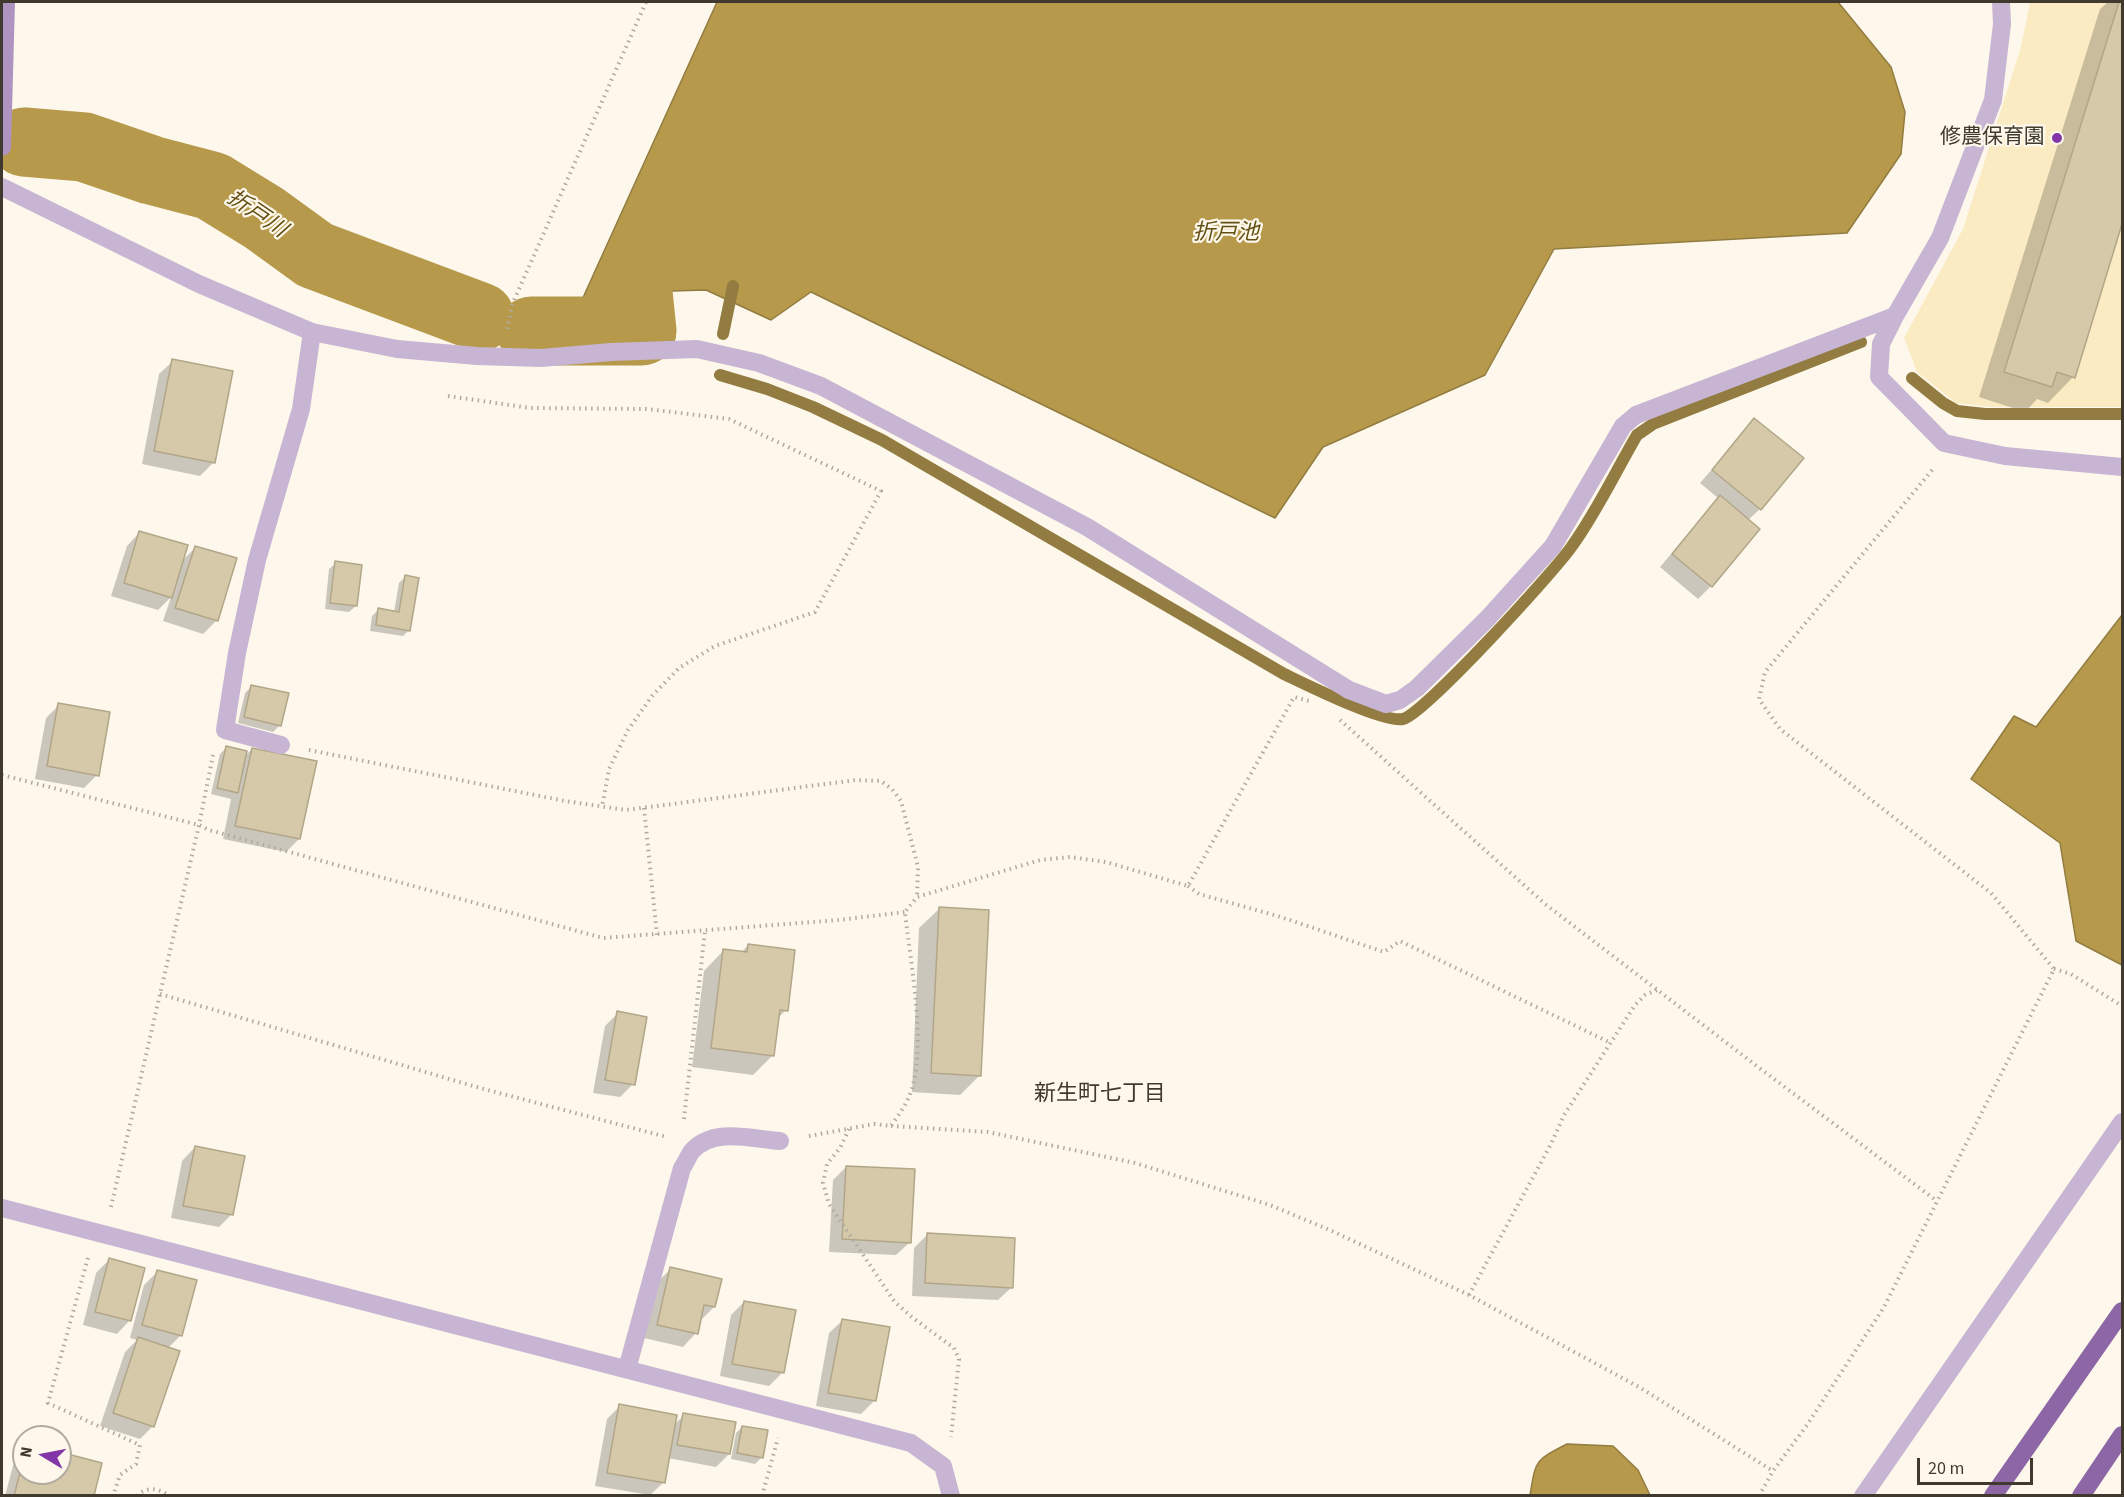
<!DOCTYPE html>
<meta charset="utf-8">
<style>
body{margin:0}
#map{position:relative;width:2124px;height:1497px;overflow:hidden;background:#fdf8eb;font-family:"Source Sans 3",sans-serif}
canvas{display:block}
.frame{position:absolute;inset:0;border:3px solid #3f3a2d;pointer-events:none}
.north{position:absolute;left:12px;top:1425px;width:60px;height:60px;box-sizing:border-box;background:#fdf8eb;border:2px solid #b1ac9f;border-radius:50%;rotate:280deg;font-size:16px;font-weight:700;line-height:24px;text-align:center;color:#3f3a2d}
.north::after{content:'';display:block;margin:auto;width:21px;height:27px;background:#8236a7;clip-path:polygon(50% 0,100% 100%,50% 72%,0 100%)}
.scale{position:absolute;left:1917px;top:1458px;width:116px;height:27px;box-sizing:border-box;border:3px solid #3f3a2d;border-top:0;padding-left:8px;font-size:18px;line-height:21px;white-space:nowrap;color:#3f3a2d;-webkit-text-stroke:4px #fdf8eb;paint-order:stroke}
</style>
<div id="map">
<canvas width="2124" height="1497"></canvas>
<div class="frame"></div>
<div class="north">N</div>
<div class="scale">20 m</div>
</div>
<script>
const g = document.querySelector('canvas').getContext('2d');
g.lineJoin = 'round';
function paint(path, color) { g.fillStyle = color; g.fill(path, 'evenodd'); }
function trace(path, color, width, dash) { g.strokeStyle = color; g.lineWidth = width; g.lineCap = dash ? 'butt' : 'round'; g.setLineDash(dash || []); g.stroke(path); }
function write(font, color, halo, rows, align = 'center') {
  g.font = font + ' "Source Sans 3","Noto Sans JP",sans-serif'; g.lineWidth = 4.5; g.setLineDash([]); g.textBaseline = 'middle'; g.strokeStyle = halo; g.fillStyle = color; for (const [text, x, y, turn = 0] of rows) {
    g.save(); g.translate(x, y); g.rotate((+turn || 0) * Math.PI / 180); g.textAlign = isNaN(turn) ? turn : align; if (halo) g.strokeText(text, 0, 0); g.fillText(text, 0, 0); g.restore();
  }
}
paint(new Path2D(`
 M2030,2H2122V407H1991L1956,403L1917,372L1904,338L1963,229L2021,47Z`), '#faebc3');
const water = new Path2D(`
 M717,2H1838L1891,67L1905,112L1901,154L1847,233L1554,249L1485,375L1323,447L1275,518L811,292L771,320L706,290L638,292L581,302Z
 M2122,615V965L2076,941L2060,843L1971,779L2014,716L2036,727Z
 M1567,1444L1613,1446L1638,1470L1650,1495H1530C1536,1460 1534,1461 1567,1444Z`);
paint(water, '#b6994a');
trace(water, '#927c41', 1.5);
paint(new Path2D(`
 M2108,2H2122V218L2073,377L2048,403L2037,399L2025,412L1979,397L2100,9Z
 M173,361L232,372L213,463L200,476L142,464L159,374Z
 M1755,420L1760,509L1748,520L1711,586L1698,599L1660,567L1718,498L1700,483Z
 M140,532L181,562L195,548L217,620L203,634L163,621L171,597L158,610L111,596L127,546Z
 M336,563L356,606L349,612L325,609L329,569Z
 M405,577L409,630L403,636L370,631L372,616L379,609L394,612L399,583Z
 M251,687L280,725L273,732L238,723L245,693Z
 M59,705L97,775L84,788L35,779L46,718Z
 M227,747L244,757L252,749L299,839L286,852L223,839L231,799L211,794L220,754Z
 M939,909L980,1075L960,1095L912,1092L919,928Z
 M748,945L786,1010L777,1019L773,1055L753,1075L692,1067L704,971L723,951L741,953Z
 M618,1013L633,1084L620,1097L593,1093L605,1026Z
 M195,1147L232,1214L219,1227L171,1218L182,1161Z
 M846,1167L910,1242L896,1255L829,1252L833,1180Z
 M928,1234L1012,1287L998,1300L912,1296L914,1248Z
 M109,1260L130,1320L117,1334L83,1325L96,1273Z
 M671,1269L714,1307L701,1320L696,1333L683,1347L644,1338L657,1282Z
 M158,1271L195,1281L180,1336L167,1349L153,1426L140,1439L100,1426L125,1352L137,1340L130,1338L144,1285Z
 M744,1302L782,1373L769,1386L720,1376L731,1315Z
 M843,1320L875,1400L861,1414L816,1406L829,1333Z
 M620,1406L674,1425L684,1415L729,1454L716,1467L668,1458L664,1482L650,1495L595,1486L607,1419Z
 M742,1427L762,1457L755,1464L731,1459L736,1433Z
 M24,1449V1473H60V1453L92,1496H5L15,1458Z`), '#0003');
trace(new Path2D(`
 M723,334L733,286
 M720,375L767,389L813,407L882,440L1284,674C1305,684 1383,723 1403,719C1424,714 1555,571 1572,546C1596,513 1616,471 1637,435L1653,424L1861,342
 M1912,378L1943,403L1957,411L1985,414H2122`), '#927c41', 12);
trace(new Path2D(`
 M24,142L84,147L151,170L212,186L264,218L315,255L480,317
 M531,331H642L638,292`), '#b6994a', 69);
const building = new Path2D(`
 M2119,2H2122V224L2075,378L2057,372L2052,387L2004,372Z
 M172,359L233,371L215,463L154,451Z
 M1754,418L1804,458L1761,510L1712,470Z
 M1720,495L1760,529L1712,587L1672,554Z
 M139,531L188,545L172,598L124,583Z
 M195,546L237,558L218,621L175,608Z
 M335,561L362,565L357,606L330,603Z
 M405,575L419,578L410,631L376,625L378,608L399,612Z
 M251,685L289,693L281,726L244,717Z
 M58,703L110,712L99,776L47,766Z
 M226,746L247,751L238,793L217,788Z
 M252,748L317,761L300,839L235,826Z
 M939,907L989,910L981,1076L931,1073Z
 M748,944L795,950L788,1011L780,1010L774,1056L711,1048L723,949L747,952Z
 M617,1011L647,1017L635,1085L605,1080Z
 M195,1146L245,1156L233,1215L183,1206Z
 M846,1166L915,1169L911,1243L842,1239Z
 M927,1233L1015,1238L1013,1288L925,1283Z
 M109,1258L145,1268L131,1321L95,1312Z
 M670,1267L722,1279L715,1307L704,1305L698,1334L657,1325Z
 M157,1270L197,1280L182,1336L142,1325Z
 M744,1301L796,1310L784,1373L732,1364Z
 M842,1319L890,1327L876,1401L828,1393Z
 M138,1337L180,1351L154,1427L113,1413Z
 M619,1404L677,1415L665,1483L607,1473Z
 M683,1413L736,1422L730,1454L677,1445Z
 M742,1426L768,1430L763,1458L737,1453Z
 M60,1452L102,1463L94,1496H14L24,1457V1473H60Z`);
paint(building, '#d5c9aa');
trace(building, '#b2a688', 1.5);
trace(new Path2D(`
 M507,329L512,305L646,2
 M448,396L530,408L647,409L729,419L881,491L815,612L715,646L679,668L652,696L628,730L609,769L602,807
 M1340,720L1545,904L1758,1067L1937,1201
 M309,750L565,801L626,810L856,780L881,781L892,789L901,801L918,867L917,897
 M2,775L199,825L209,830L603,938L839,920L905,912
 M644,808L657,935
 M1188,886L1199,894L1281,917L1384,952L1400,941L1611,1043
 M2054,969L2071,974L2122,1006
 M160,994L480,1088L667,1137
 M684,1119L705,931
 M891,1126L988,1132L1135,1163L1270,1205L1332,1231L1469,1295L1639,1387L1773,1471
 M849,1129L840,1148L827,1164L823,1183L829,1204L894,1301L913,1318L954,1348L959,1359L951,1437
 M809,1136L874,1124L891,1126C897,1117 904,1108 908,1099C929,1055 910,961 905,912L917,897L1040,860L1070,857L1106,862L1188,886L1294,697L1309,701
 M111,1207L199,825L213,755
 M88,1258L48,1403L140,1445L136,1464L120,1475L113,1496
 M1469,1295L1551,1144L1564,1115L1635,1005L1645,995L1657,990
 M137,1496C146,1486 160,1488 169,1496
 M762,1496L778,1438
 M1759,1496L1773,1471L1807,1425L1884,1307L2054,969L1991,893L1780,729L1759,699L1765,672L1933,469`), '#afaa9d', 4, [1.5, 4.5]);
trace(new Path2D(`
 M281,745L225,730L237,653L257,560L301,409L312,332`), '#c7b5d3', 18);
trace(new Path2D(`
 M2,187L199,284L312,332L397,349L477,356L541,358L611,352L697,349L759,363L821,386L1087,527L1349,690L1386,704L1400,700L1417,688L1487,619L1553,546L1623,426L1636,415L1895,316L1940,238L1993,100L2002,24L2001,2
 M1895,316L1881,344L1879,377L1944,443L2005,456L2122,467
 M2,1208L911,1443L943,1466L951,1496
 M627,1369L682,1168C686,1163 688,1156 692,1151C714,1127 751,1139 780,1141
 M1863,1496L2122,1122`), '#c7b5d3', 18);
trace(new Path2D(`
 M2,147L6,2`), '#af93c0', 18);
trace(new Path2D(`
 M1993,1496L2122,1311
 M2081,1496L2122,1435`), '#8d66a5', 18);
for (const [x, y, r, color] of [
 [2057,138,6,"#8236a7"]
]) { const dot = new Path2D(); dot.arc(x, y, r, 0, 2 * Math.PI); g.fillStyle = color; g.fill(dot); trace(dot, '#fdf8eb', 2); }
write('21px', '#3f3a2d', '#fdf8eb', [
 ["修農保育園",2045,138]
], 'right');
write('italic 22px', '#655014', '#fdf8eb', [
 ["折戸川",256,215,34],
 ["折戸池",1226,234]
]);
write('22px', '#3f3a2d', '#fdf8eb', [
 ["新生町七丁目",1100,1095]
]);
</script>
